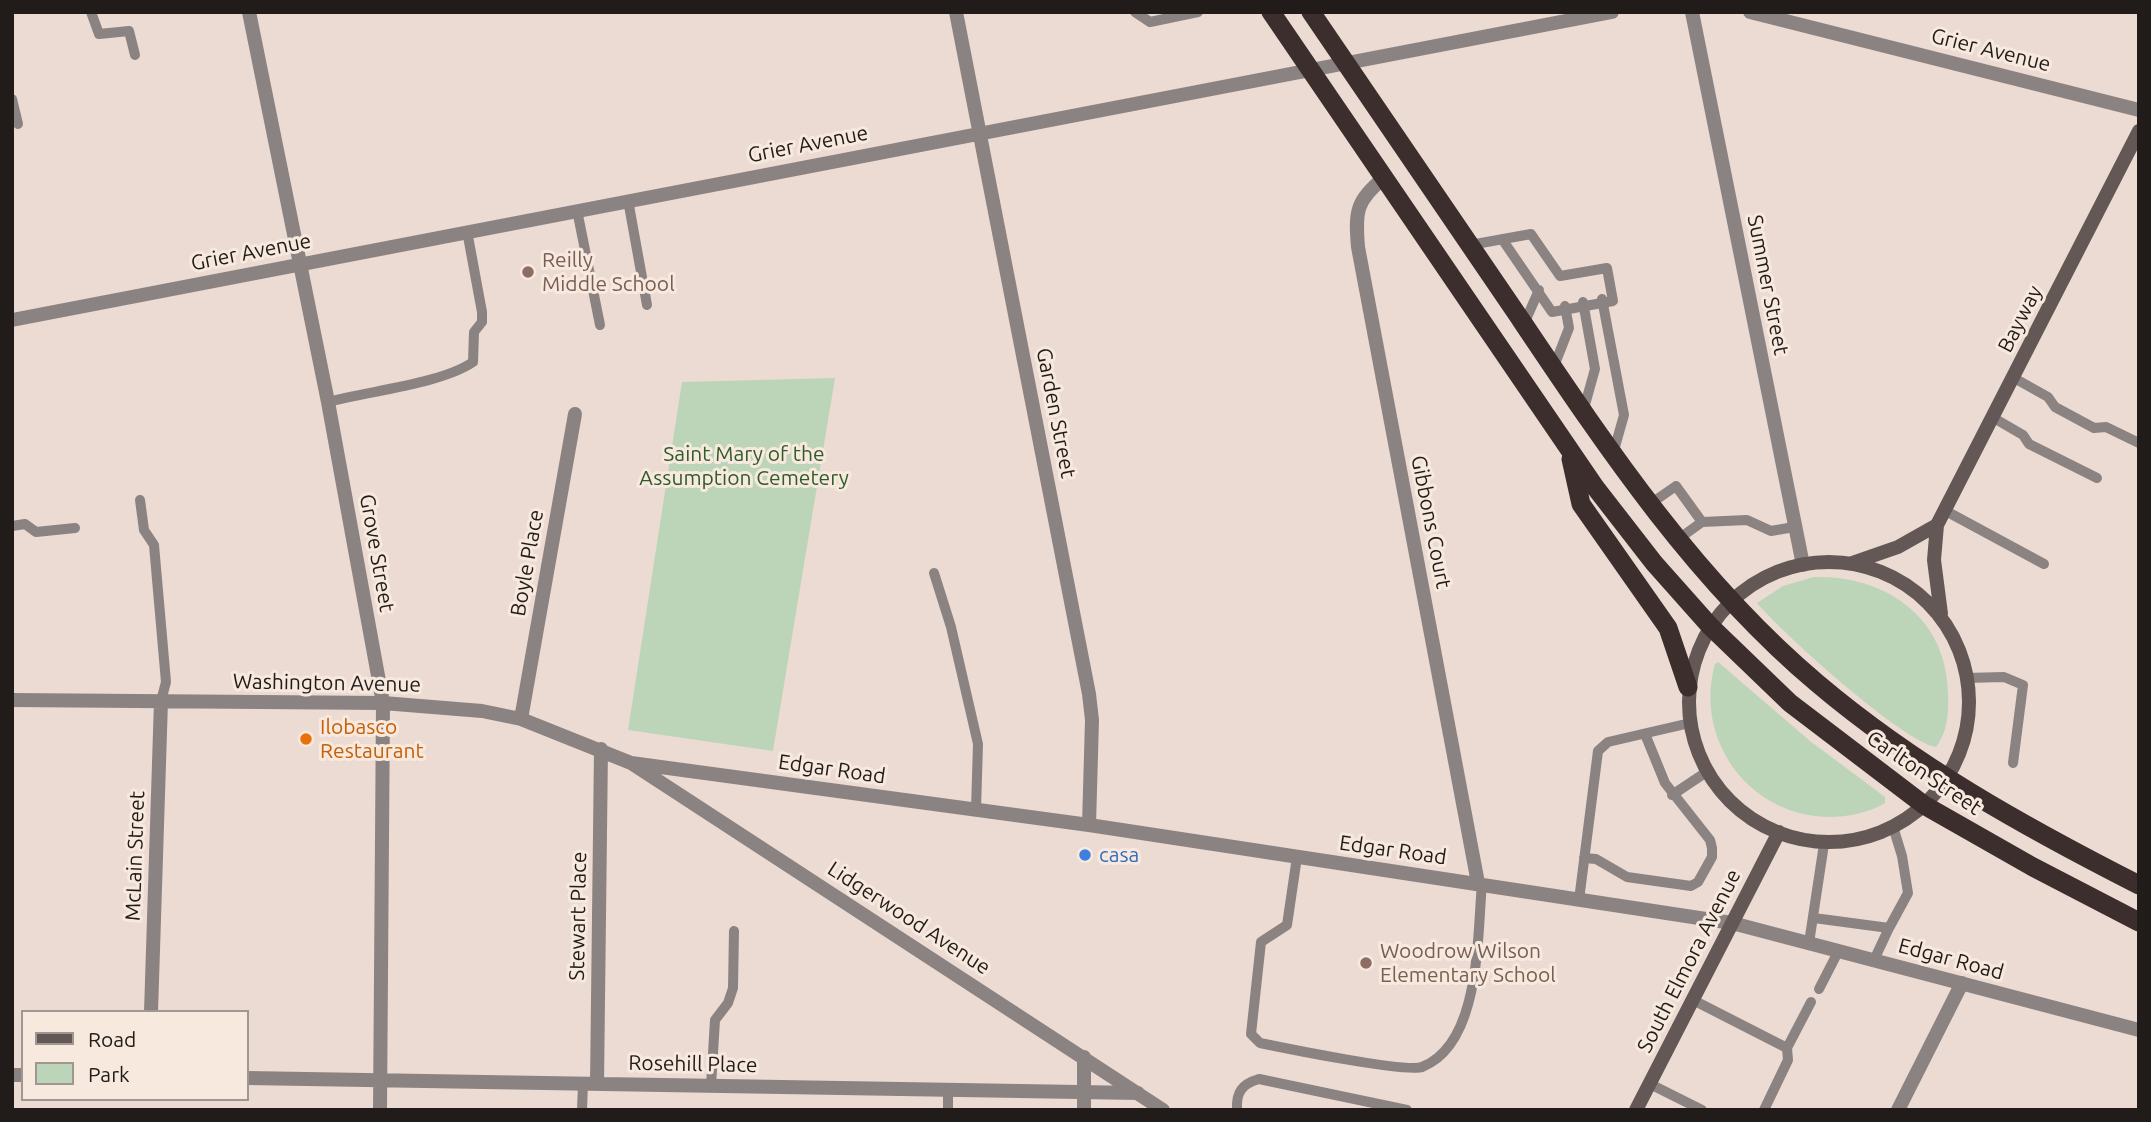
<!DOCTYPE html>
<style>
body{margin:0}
#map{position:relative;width:2151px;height:1122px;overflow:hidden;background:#ebdbd2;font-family:Ubuntu,sans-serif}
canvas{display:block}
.frame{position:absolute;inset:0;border:14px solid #211c19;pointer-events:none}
.legend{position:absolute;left:21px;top:1010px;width:228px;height:91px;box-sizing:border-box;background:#f8e9df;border:2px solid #a29790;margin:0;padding:9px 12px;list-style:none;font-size:21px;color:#211c19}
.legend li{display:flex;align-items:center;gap:14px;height:35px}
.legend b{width:35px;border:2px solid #a29790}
</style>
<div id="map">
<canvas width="2151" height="1122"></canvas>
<div class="frame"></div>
<ul class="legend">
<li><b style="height:9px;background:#635856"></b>Road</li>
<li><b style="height:19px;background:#bcd5b8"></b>Park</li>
</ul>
</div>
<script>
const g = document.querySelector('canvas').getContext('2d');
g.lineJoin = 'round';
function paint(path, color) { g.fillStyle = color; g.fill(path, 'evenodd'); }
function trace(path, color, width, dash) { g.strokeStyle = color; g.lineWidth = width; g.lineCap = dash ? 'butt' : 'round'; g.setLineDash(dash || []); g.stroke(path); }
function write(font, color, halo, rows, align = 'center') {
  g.font = font + ' Ubuntu,sans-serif'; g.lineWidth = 6; g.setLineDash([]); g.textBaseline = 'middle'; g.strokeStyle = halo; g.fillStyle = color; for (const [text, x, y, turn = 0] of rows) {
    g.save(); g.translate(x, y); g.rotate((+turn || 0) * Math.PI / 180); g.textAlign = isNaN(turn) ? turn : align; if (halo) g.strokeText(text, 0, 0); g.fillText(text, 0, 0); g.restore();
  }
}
paint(new Path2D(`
 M835,378L773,751L628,730L682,382Z
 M1814,577C1886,575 1948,618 1948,695C1949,713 1947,733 1936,747C1903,742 1782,633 1757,603L1783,586Z
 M1718,662L1810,741L1885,797V803C1868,813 1848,817 1828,817C1748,815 1694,739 1715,664Z`), '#bcd5b8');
trace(new Path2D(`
 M91,12L99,34L129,31L135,55
 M1135,12L1150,22L1198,12
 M12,99L18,124
 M628,200L647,305
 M577,210L600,325
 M1470,245L1531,234L1560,276L1607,268L1613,301L1552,312L1502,239
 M1602,299L1624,415L1613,454
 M1583,302L1595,369L1583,412
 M1524,324L1539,290
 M1553,369L1569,328L1565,306
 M2014,378L2048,397L2055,407L2094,428L2106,427L2139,443
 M328,402C368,391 441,384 473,362L474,332L482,322V312L467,231
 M1992,417L2023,435L2029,444L2097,478
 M140,500L144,530L154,545L166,682L161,701
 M1650,504L1676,486L1702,522L1677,540
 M1944,510L2044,564
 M1702,522L1747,520L1771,531L1794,527
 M12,526L25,524L36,532L75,528
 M934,573L951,627L978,744L976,809
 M1966,678L2004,677L2023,685L2013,763
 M1672,795L1708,771
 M1297,857L1287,925L1261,942L1251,1034L1260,1043C1284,1048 1407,1073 1422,1067C1481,1044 1477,936 1482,884
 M1584,858L1596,859L1627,877L1691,886L1698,882L1712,857V848L1710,840L1665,783L1645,734
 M1579,900L1598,751L1608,742L1690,723
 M1814,918L1889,928L1874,960
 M1889,928L1908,893L1902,856L1894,830
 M1809,943L1824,844
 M1819,989L1839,950
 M1693,1000L1787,1048L1811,1002
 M1650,1084L1702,1110
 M711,1086L715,1020L728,1003L733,988L734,931
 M582,1110L583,1084
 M948,1110V1091
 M1237,1110C1236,1092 1242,1084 1259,1079L1407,1110
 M1764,1110L1788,1060L1787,1048`), '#8b8382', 10);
trace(new Path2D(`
 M249,12L328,402L383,703L380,1110
 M956,12L1089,694L1092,720L1089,825
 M1692,12L1803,565
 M1750,12L2139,110
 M1384,178C1356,200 1355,212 1358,247L1478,883
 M12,320L1612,12
 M12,700L383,703L482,711L521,719L631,763L1163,1110
 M521,719L575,414
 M631,763L1089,825L1732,923L2139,1030
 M151,1012L161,701
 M1084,1057V1110
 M12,1075H23
 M247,1078L1138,1093
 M597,1084L601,749
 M1898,1110L1962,983`), '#8b8382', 14);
trace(new Path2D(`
 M1689 702a140 140 0 1 1 280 0a140 140 0 1 1-280 0Z
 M1852,563L1898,547L1937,525
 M1941,614L1934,560L1937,525L2139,131
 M1636,1110L1779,832`), '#635856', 14);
trace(new Path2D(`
 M1271,12L1595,487L1654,563L1710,626L1790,703L1924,805L2033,867L2139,922
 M1311,12C1381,113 1450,215 1519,317C1607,448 1695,580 1817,683C1915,766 2025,827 2139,885
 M1571,459L1581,504L1668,628L1688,687`), '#3c2e2c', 19);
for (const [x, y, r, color] of [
 [528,272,7,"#8d6e63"],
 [306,739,7,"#e8710a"],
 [1085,855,7,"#3f7fe0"],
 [1366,963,7,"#8d6e63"]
]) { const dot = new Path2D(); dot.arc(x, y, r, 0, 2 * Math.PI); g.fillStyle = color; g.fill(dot); trace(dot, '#f8e9df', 2.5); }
write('21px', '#211c19', '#f8e9df', [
 ["Grier Avenue",1991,50,14],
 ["Grier Avenue",808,144,-11],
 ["Grier Avenue",251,252,-11],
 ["Summer Street",1768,285,79],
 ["Bayway",2020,319,-63],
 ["Garden Street",1056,413,79],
 ["Gibbons Court",1431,522,79],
 ["Grove Street",377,553,80],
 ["Boyle Place",527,563,-80],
 ["Washington Avenue",327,683,1],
 ["Edgar Road",832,769,8],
 ["Carlton Street",1924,773,34],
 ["Edgar Road",1393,850,8],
 ["McLain Street",135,856,-88],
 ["Stewart Place",578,916,-89],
 ["Lidgerwood Avenue",909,918,33],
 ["Edgar Road",1951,959,15],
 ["South Elmora Avenue",1689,961,-63],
 ["Rosehill Place",693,1064,1]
]);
write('21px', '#785e54', '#f8e9df', [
 ["Reilly",542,260],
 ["Middle School",542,284],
 ["Woodrow Wilson",1380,951],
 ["Elementary School",1380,975]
], 'left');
write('21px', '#2f5c28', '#f8e9df', [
 ["Saint Mary of the",744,454],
 ["Assumption Cemetery",744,478]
]);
write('21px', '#c56008', '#f8e9df', [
 ["Ilobasco",320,727],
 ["Restaurant",320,751]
], 'left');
write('21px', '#366cbe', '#f8e9df', [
 ["casa",1099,855]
], 'left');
</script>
